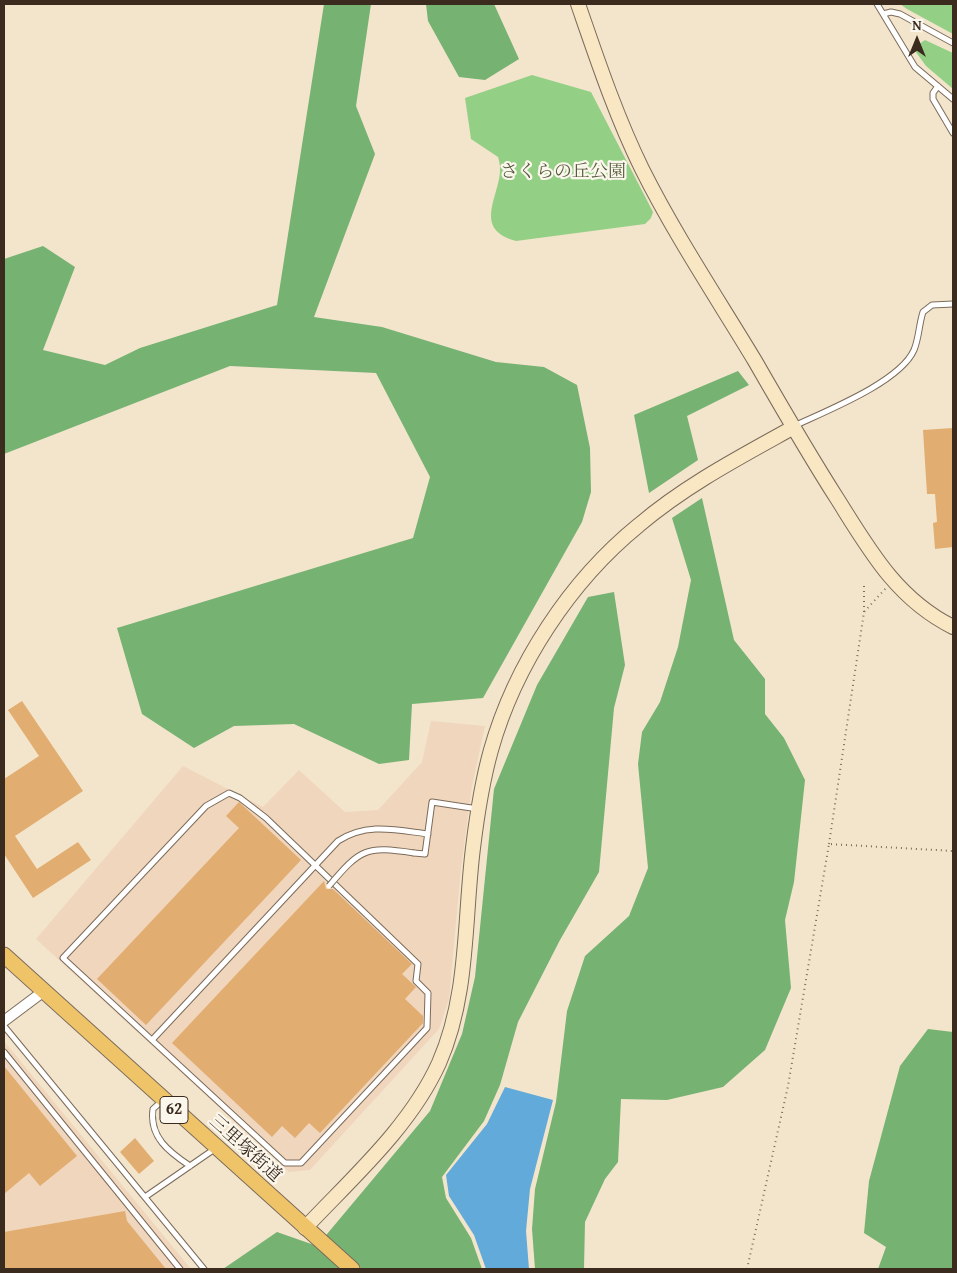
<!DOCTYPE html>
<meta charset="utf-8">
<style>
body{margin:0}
#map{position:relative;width:957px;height:1273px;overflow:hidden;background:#f3e5cc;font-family:"Gentium Book Plus",serif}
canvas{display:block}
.frame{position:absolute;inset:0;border:5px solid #3b2a1e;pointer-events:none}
.north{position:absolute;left:892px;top:15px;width:50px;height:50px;-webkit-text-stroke:4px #fbf7ec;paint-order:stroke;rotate:0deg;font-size:14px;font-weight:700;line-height:20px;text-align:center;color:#3b2a1e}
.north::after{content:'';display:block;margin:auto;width:18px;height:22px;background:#3b2a1e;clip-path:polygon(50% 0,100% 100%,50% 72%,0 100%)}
</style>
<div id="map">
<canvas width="957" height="1273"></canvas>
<div class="frame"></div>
<div class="north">N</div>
</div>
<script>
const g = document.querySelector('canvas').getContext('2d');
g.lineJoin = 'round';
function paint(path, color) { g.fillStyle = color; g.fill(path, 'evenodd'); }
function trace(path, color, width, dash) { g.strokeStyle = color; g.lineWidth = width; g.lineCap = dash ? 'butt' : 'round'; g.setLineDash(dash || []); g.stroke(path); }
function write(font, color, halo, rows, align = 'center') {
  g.font = font + ' "Gentium Book Plus","Noto Serif JP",serif'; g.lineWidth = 4.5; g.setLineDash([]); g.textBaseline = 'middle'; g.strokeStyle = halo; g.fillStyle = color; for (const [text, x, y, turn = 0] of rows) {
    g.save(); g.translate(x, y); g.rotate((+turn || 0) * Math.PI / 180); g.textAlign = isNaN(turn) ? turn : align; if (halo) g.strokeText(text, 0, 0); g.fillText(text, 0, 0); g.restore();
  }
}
paint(new Path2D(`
 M431,721L485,726L472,786L461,868L449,999L439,1029L310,1170L289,1172L36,939L183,766L263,807L299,770L345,812L378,810L422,762Z
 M4,1041L191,1269H4Z`), '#f0d6bc');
paint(new Path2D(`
 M900,4H953V34L907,9Z
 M925,40L953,53V89L926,66L913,48Z
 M532,75L591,92L653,212L651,218L645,224L516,241C471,229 501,195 500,168C500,165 499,160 498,157L471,139L465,98Z`), '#93d085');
paint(new Path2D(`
 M324,4H371L356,106L375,154L314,317L382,327L496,362L544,367L577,385L590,448L591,492L582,522L483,698L412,704L409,760L379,764L294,724L234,726L194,748L142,714L117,628L413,538L430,477L376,373L230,366L4,454V259L43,246L75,267L43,350L105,365L140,348L277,305Z
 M426,4H494L519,59L485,80L459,77L428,21Z
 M738,371L749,385L687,416L698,460L649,493L634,415Z
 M702,498L734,640L765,679V714L784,738L805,780L794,882L785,920L791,988L765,1050L723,1087L667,1100L621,1099L618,1162L605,1179L585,1222L584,1269H535L532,1229L535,1189L556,1102L567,1011L585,956L629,916L648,868L638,764L642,732L660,702L678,647L691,580L672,518Z
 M614,592L625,665L614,708L599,872L560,940L518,1022L500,1085L484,1121L442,1177L446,1198L471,1238L482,1269H223L277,1232L317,1246L430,1111L462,1034L475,977L494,789L537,685L588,597Z
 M928,1029L953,1032V1269H878L886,1247L864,1233L869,1181L900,1066Z`), '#76b272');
paint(new Path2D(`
 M505,1087L553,1100L530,1189L526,1231L529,1269H486L474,1235L449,1196L446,1175L487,1124Z`), '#61aad9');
paint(new Path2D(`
 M953,428V547L935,549L933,523L937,522L935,494H927L923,430Z
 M22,701L83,791L15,836L37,869L78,842L91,860L33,898L4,854V779L39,756L8,710Z
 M239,802L301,860L146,1025L97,979L239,828L226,816Z
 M324,881L326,889H333L412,964L402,974L416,987L405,999L423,1016V1023L320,1133L309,1123L295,1138L282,1126L272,1137L172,1043Z
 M4,1066L77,1156L40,1186L29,1173L4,1194Z
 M135,1138L154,1161L139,1174L120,1152Z
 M125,1211L127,1221L166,1269H4V1232Z`), '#e2ad71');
const lane = new Path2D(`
 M877,4L915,67L953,99
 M883,14L891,12L900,14L953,43
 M938,86L933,93V99L953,133
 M794,426C826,411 900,382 914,350C919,338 919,324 923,312L932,305L953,304
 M229,793L240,798L266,818L418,964L416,981L428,993L427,1028L301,1163H285L63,958L206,806Z
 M414,853L425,854L432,802L478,809
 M4,1026L204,1269
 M153,1039L338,841C367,822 396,830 428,834
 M4,1052L180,1269
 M163,1100L153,1109C149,1137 169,1152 190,1166
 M145,1197L216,1148`);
const street = new Path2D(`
 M4,1021L44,991`);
const secondary = new Path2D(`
 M578,4C597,59 616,116 642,169C675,235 717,298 755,361C782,408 809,455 838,500C870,551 897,599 953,627
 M305,1228C352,1178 410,1127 439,1063C469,995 464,920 473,848C477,815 482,782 491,750C515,665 570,581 639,525C686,485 740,457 794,427`);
const primary = new Path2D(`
 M4,955L352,1269`);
trace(lane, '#7b6b5b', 7);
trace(street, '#7b6b5b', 12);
trace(secondary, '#7b6b5b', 16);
trace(primary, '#7b6b5b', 17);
trace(new Path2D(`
 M864,612V582
 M829,844L864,612L886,588
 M747,1269L788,1086L829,844L953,851`), '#7b6b5b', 2, [1, 4]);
trace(lane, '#fff', 5);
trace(street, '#fff', 10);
trace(secondary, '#f9e7c3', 14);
trace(primary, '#efc469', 15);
const laneBridge = new Path2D(`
 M329,886C361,848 366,846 414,853`);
trace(laneBridge, '#7b6b5b', 7, []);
trace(laneBridge, '#fff', 5);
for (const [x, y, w] of [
 [174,1110,28]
]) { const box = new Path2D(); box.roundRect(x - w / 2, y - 13.5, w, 27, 4); g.fillStyle = '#fbf7ec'; g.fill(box); trace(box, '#3b2a1e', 1); }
write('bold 16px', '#3b2a1e', null, [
 ["62",174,1110]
]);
write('18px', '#555c3d', '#fbf7ec', [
 ["さくらの丘公園",563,172]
]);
write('18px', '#3b2a1e', '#fbf7ec', [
 ["三里塚街道",245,1149,42]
]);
</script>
